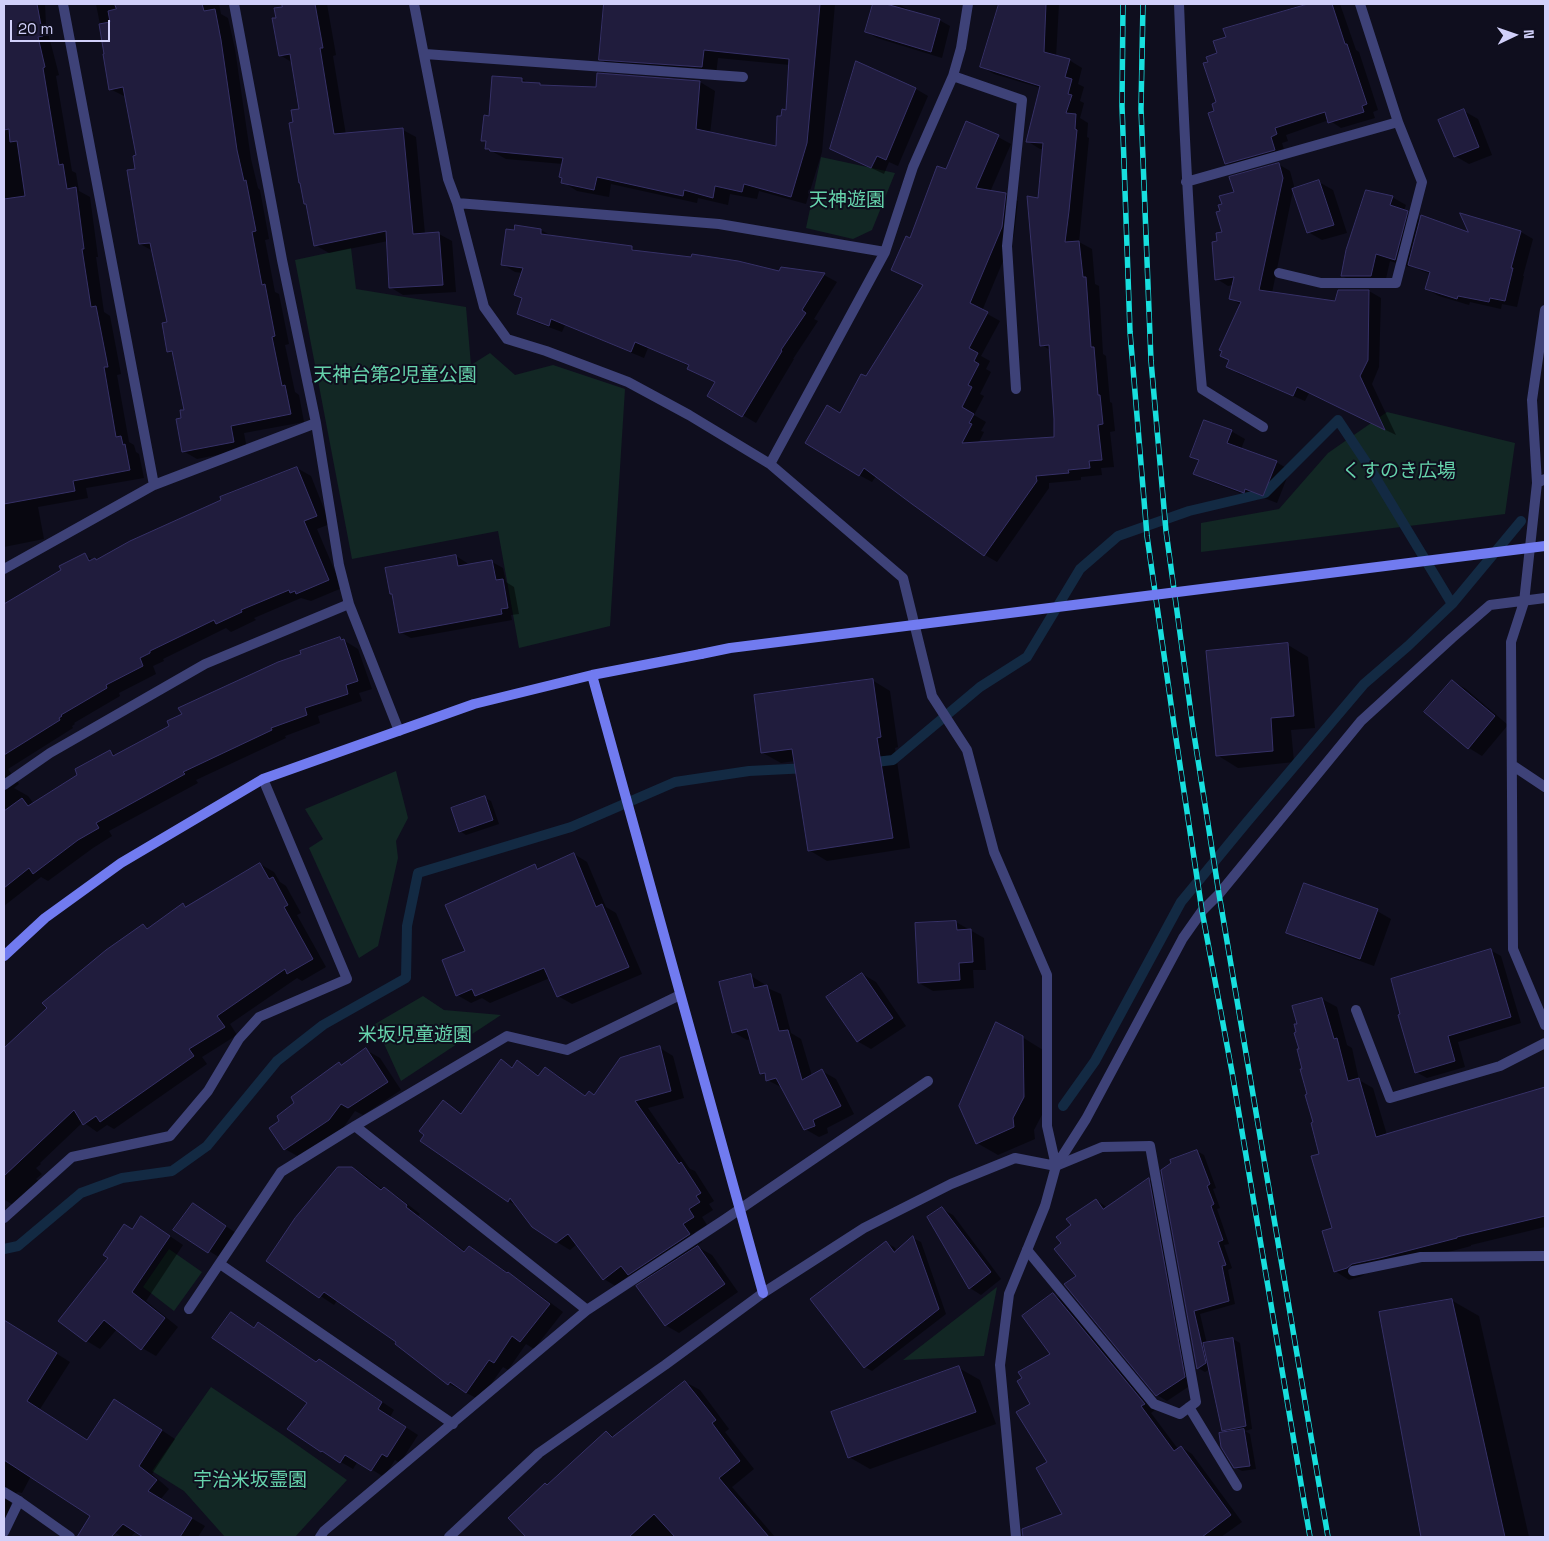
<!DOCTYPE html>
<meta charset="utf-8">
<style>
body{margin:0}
#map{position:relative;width:1549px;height:1541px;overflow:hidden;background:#0f0e1e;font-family:"Space Grotesk",sans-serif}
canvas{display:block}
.frame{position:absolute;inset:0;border:5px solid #d1d0fa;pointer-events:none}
.north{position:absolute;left:1489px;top:10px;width:50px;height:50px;-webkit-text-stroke:4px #0f0e1e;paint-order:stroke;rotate:87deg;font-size:14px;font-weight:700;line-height:20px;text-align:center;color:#d1d0fa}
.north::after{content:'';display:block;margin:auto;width:18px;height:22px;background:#d1d0fa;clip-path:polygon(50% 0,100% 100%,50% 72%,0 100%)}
.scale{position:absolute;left:10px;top:20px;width:100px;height:22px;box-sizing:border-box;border:2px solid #d1d0fa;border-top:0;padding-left:6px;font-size:15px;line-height:18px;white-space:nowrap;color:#d1d0fa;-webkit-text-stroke:4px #0f0e1e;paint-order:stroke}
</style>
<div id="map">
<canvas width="1549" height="1541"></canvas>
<div class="frame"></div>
<div class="north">N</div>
<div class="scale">20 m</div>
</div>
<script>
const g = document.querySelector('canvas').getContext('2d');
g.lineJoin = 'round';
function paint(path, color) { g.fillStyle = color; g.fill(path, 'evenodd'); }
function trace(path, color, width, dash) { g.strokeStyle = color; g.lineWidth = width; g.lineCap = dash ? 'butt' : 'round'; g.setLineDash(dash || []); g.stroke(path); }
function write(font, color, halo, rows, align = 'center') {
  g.font = font + ' "Space Grotesk","Noto Sans JP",sans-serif'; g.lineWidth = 4; g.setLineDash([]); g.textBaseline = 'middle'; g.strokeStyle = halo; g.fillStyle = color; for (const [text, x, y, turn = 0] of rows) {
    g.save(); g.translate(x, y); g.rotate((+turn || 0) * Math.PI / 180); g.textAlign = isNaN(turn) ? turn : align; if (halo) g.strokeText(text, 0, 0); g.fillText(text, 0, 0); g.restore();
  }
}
paint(new Path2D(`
 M821,157L895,173L872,230L853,239L806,228Z
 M351,248L356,289L466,307L471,365L490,353L515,375L553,365L625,389L610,626L519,648L498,531L352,559L295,260Z
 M1387,412L1515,443L1505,514L1201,552V523L1279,509L1328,453Z
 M396,771L408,818L396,841L398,858L378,946L359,958L309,848L323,839L305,809Z
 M423,996L444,1010L501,1015L401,1081L375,1024Z
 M169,1249L202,1272L174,1311L143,1287Z
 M997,1287L984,1356L903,1360Z
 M211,1387L283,1435L347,1480L295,1537H225L184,1491L152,1471Z`), '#122724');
paint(new Path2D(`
 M4,4H45L46,25L59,75L56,76L72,171L76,173L79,191L90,197L98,257H96L104,312L110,316L121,374L117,375L129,442L134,445L136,452L139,454L144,478L86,488L88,498L38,507L44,539L4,547Z
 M96,4H219L221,14L228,18L235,49L251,159L258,188L260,190L269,239L265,240L275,292L279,294L289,344L285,345L295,392L299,395L304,422L244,433L247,449L197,459L183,451L182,419L185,411L174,354L168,351V323L153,251L140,244L137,170L138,156L126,97L110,89L106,55Z
 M283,4H327L336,55L333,56L346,135L403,130L416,137L425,234H439L452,241L456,292L403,295L390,287L388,241L329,253L315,245L294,123L301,110L293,63L280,55L277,19L284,8Z
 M605,4H835L822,152L806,204L759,191L757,199L730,194L728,205L698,198L697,203L611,184L609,197L577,191L563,182V164L506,159L486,148L487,143L483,141L491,117L493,77L522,79L530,84L542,86L597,88L598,75L700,82L715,91L710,134L777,148L782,117L788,111L790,65L718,58L716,75L615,68L600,59Z
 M874,4L900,5L911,11L939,20L950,26L942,58L877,38L866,32Z
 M998,4H1059L1056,57L1069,60L1082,68L1078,84L1084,87L1080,101L1084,103L1080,118L1088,123L1087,137L1089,138L1079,242L1092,249L1095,284L1099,286L1103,354L1106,356L1110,402L1112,403L1115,431L1110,432L1114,467L1101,468L1102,475L1081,477V480L1049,483V488L997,562L985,555L876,476L872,482L859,475L841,415L924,286L892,270L910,239L946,170L998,137L1011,144L990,192L1005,194L1018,201L1014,235L982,311L1000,321L981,356L990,361L986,369L991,372L980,394L984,396L974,415L986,422L981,431L984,432L978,444L1055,438L1050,350L1042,345L1039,199L1043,149H1040L1027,141L1041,88L994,74L982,67L997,13Z
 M1304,4H1340L1356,50L1359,52L1378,110L1373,112L1375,118L1341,128L1329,120L1286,135L1288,141L1282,143L1286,156L1237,170L1226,163L1216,112L1218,103L1209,63L1219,54L1228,38L1225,30Z
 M857,63L916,89L928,96L898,166L889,162L884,174L831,149Z
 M1464,111L1478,119L1492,155L1469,164L1455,156Z
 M1278,164L1290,171L1294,186L1272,293L1336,303L1369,291L1381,298L1379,367L1372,384L1396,435L1309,393L1305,401L1239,374L1228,367L1230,360L1241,305L1230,298L1233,285L1228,286L1217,279L1218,242L1224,233L1221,211L1224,205L1235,192Z
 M1319,182L1333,190L1347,233L1322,240L1308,232Z
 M1392,197L1406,205L1404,211L1421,220L1470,234L1462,215L1521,232L1533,239L1523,276H1524L1517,307L1502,304L1501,309L1470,302L1469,305L1439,296L1426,289L1431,274L1422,271L1409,264V267L1390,261L1385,283H1356L1342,276Z
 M516,227L541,230L552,236L632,248L639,252L779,273L782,268L824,275L837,282L814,319L818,321L793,359H794L756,423L709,395L716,383L688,369L689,366L648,348L644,358L565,325L562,332L532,321L519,313L523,299L515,295L523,273L515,272L502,264Z
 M1231,431L1245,439L1241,449L1276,462L1290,470L1277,503L1259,496L1258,500L1209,481L1195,473L1200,461L1192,456Z
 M297,468L311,476L330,524L317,529L342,588L311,601L301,598L254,618L256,620L231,632L226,628L163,659L164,661L153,666L156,674L119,693L120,696L74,723L75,724L72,726L73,728L8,769L19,784L14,788L28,796L34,804L79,775L110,751L117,756L340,638L358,649L372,689L359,693L362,701L318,716L320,723L285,736L286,738L196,780L198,783L109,831L112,836L93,848L48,881L41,877L4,906V605L85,556L96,561Z
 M456,556L467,563L468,566L492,562L503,568L506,582L514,587L519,614L511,615L512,620L411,638L400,632Z
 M1288,645L1308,657L1315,728L1291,730L1294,762L1238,768L1217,755Z
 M872,680L890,691L898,747L895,748L910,848L827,861L809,850L795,761L781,763L763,753Z
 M1452,681L1466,689L1508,725L1482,756L1469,748Z
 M485,798L491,801L499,824L466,835L460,831Z
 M574,854L587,862L606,907L616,913L642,974L572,1004L558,996L550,978L490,1003L482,998L471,1003L457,995L467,951L535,866L540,869Z
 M260,864L274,872L280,882L286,886L301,913L297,915L326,967L302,981L297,978L230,1024L237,1035L202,1057L207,1064L114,1129L107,1125L97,1132L83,1122L40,1163L41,1164L36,1168L42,1174L36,1179L42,1184L18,1208L5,1200L4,1050L143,926L149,929L183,905L187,908Z
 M1377,911L1391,919L1374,966L1302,940L1288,932Z
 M956,922L984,938L986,970H973L974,988L933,991L919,983Z
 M1490,950L1501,956L1521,1023L1458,1042L1465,1067L1427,1078L1416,1072Z
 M862,974L876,982L906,1026L871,1049L857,1041Z
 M751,976L764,984L765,987L781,994L791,1033L801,1039L812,1076L822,1071L836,1079L854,1114L827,1128L828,1133L819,1137L805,1129L783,1088L767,1080V1077L761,1073L751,1039L747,1040L733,1032Z
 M1322,999L1337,1007L1347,1045L1352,1048L1359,1080L1373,1088L1387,1135L1534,1092L1545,1099V1227L1471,1245V1246L1396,1266L1367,1272L1362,1276L1349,1280L1335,1271L1334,1229L1304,1070L1298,1025L1293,1007Z
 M1022,1037L1043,1050L1045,1109L1034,1130L1035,1139L998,1155L977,1143Z
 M660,1048L673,1056L684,1098L648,1108L690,1169L695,1171L714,1201L709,1204L713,1210L702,1217L707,1225L695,1232L702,1242L696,1246L712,1255L738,1292L679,1333L665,1325L644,1283L632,1276L617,1287L604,1279L577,1244L570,1250L557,1242L518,1206L508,1201L443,1101L463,1114L501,1061L513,1068L518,1062L540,1076L545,1068L559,1076L586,1097L595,1096Z
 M366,1050L380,1058L401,1090L363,1115L355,1111L343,1128L299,1157L285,1149L342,1066Z
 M1197,1151L1204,1155L1216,1188L1213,1189L1220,1208L1217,1209L1229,1244L1224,1245L1232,1268L1228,1270L1235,1304L1200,1314L1207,1344L1233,1339L1240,1343L1252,1429L1245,1431L1250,1434L1256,1469L1242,1471L1235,1467L1227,1433L1223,1430L1210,1369L1205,1372L1198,1368L1163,1170Z
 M352,1168L366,1176L383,1190L384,1188L397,1196L420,1214L418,1216L466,1252L482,1256L521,1281L563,1312L534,1349L526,1344L508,1370L503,1367L480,1400L449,1384L398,1341L338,1299L334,1305L268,1261Z
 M1149,1180L1159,1185L1194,1383L1167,1401L1157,1395L1077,1276L1063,1243L1096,1200L1108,1208Z
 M194,1205L239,1235L222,1259L209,1251Z
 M942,1209L953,1215L1001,1279L981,1295L970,1288L929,1218Z
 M155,1226L183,1245L146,1301L178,1327L156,1356L142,1348L117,1329L100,1349L87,1341L60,1321L133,1230Z
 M913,1238L921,1242L946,1314L872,1371L865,1367L886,1243L894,1247L897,1251Z
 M1053,1294L1064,1301L1155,1410L1151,1413L1178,1449L1181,1447L1192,1454L1242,1522L1221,1537H1053L1047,1521L1063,1515L1032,1404L1051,1354Z
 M1451,1300L1479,1316L1529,1537H1423L1380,1313Z
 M243,1321L255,1328L317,1363L319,1360L331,1367L394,1410L390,1417L418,1435L400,1463L395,1460L384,1477L358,1461L353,1469L322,1451L308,1403Z
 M46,1347L70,1362L40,1409L88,1441L128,1408L175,1439L152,1474L169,1489L160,1500L205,1526L198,1537H145L136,1531L131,1537H122L31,1476L22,1493L18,1492L11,1496V1504L14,1507L4,1527V1353L10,1356Z
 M959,1368L980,1380L996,1424L870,1469L849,1457Z
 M685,1382L700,1390L729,1429L725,1432L754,1469L732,1487L775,1537H528L510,1518L548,1486L606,1432L615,1437Z`), '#0007');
trace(new Path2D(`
 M867,763L893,760L980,687L1027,657L1080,569L1118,536L1189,511L1265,493L1338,420L1368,465L1452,604
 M1063,1106L1095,1061L1181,902L1247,822L1364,684L1408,646L1452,604L1521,521
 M4,1249L18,1246L81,1193L122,1178L172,1171L207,1146L277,1061L323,1025L406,978L407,926L418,873L571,827L675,782L749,771L808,768`), '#132a43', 10);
const building = new Path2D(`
 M4,4H37L43,36L38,37L45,67L43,68L59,165L63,164L67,189L76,187L84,249H82L91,307L96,306L108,367H104L116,437L121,436L123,445L125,444L130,470L73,481L75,491L4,504V199L25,196L17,141L10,142L9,129L4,130Z
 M115,4H202L204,11L215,9L221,40L237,150L244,181L246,180L256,231L252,232L262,285L265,284L275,336L272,337L282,386L285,385L291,414L231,426L234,442L182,452L176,419L181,418L180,410H184L172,351L167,352L162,323L167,322L150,243L139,244L127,170L135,169L133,156L136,155L123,87L109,90L103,54H104L99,24L110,22L108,11L116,9Z
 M282,4H315L323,48H320L334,134L403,128L413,234L439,232L443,285L389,288L386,231L314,246L306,204H304L300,183H299L289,123L293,122L291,110L299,109L290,54L279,56L272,18H276L274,8L282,7Z
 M604,4H820L807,143L791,197L744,184L742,192L715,186L713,198L684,190L683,196L597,177L594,190L561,183L562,178L559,177L563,158L490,151L489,149H485L486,141H481L484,115L489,116L492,76L522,78V82L540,83V85L596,87L597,73L700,81L696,129L776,146L777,116H781L782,109L786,110L789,59L704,50L702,67L599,60Z
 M873,4H886L940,19L931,52L865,32Z
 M999,4H1046L1044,52L1070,59L1065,77L1072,79L1068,94L1072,95L1066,113L1076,114L1075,129L1077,130L1069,211L1065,242L1079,241L1083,277H1086L1091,347H1094L1098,395H1100L1103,424L1098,425L1102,460L1089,461L1090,468L1068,470L1069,473L1036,476L1037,481L984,556L912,504L864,468L859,476L805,443L827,405L840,413L861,374L866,376L923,285L891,270L906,236L910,238L937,166L946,169L966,121L999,135L976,188L1006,193L1002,227L970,303L988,312L969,348L978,353L974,361L979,364L968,385L972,387L962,407L974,414L969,423L972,424L962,443L1054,437V419L1049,345L1040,346L1027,196L1038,198L1043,143L1026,142L1040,86L980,67Z
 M1308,4H1332L1345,44H1347L1367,104L1362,106L1364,112L1328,123L1325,112L1275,128L1277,134L1271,137L1275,150L1225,164L1208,113L1214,111L1212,104L1216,102L1203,63L1208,62L1206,57L1217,53L1213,41L1226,37L1223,29Z
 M856,61L916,88L886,160L877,156L871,168L830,149Z
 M1464,109L1479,147L1454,157L1438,120Z
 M1279,163L1283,178L1259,290L1335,301L1338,290H1369L1368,360L1360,376L1385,430L1297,387L1293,396L1226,367L1229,360L1220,356L1222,351L1219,350L1241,302L1229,299L1234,277L1215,280L1212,242L1217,241L1216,233L1222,232L1216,212L1220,211L1218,205L1222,204L1219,196L1234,192L1229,177Z
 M1319,180L1334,225L1307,233L1292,189Z
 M1366,190L1393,196L1390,205L1408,211L1395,260L1376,254L1371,276H1341L1346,250Z
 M1460,213L1521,231L1511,268H1513L1505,301L1490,298L1489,302L1458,296L1457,299L1425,289L1430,272L1408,265L1421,215L1468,232Z
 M515,225L541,229V234L632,246V250L691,257L692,254L738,261L779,271L781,267L825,273L802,310L806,313L781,350L782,351L742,417L707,396L715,382L687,369L689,365L635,342L631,352L551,319L549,326L517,314L522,298L514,295L523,268L501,265L506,229L514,230Z
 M1204,420L1232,430L1227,443L1277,461L1263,496L1245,489L1244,493L1193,474L1199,460L1190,457Z
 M297,467L317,516L304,521L329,580L296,594L295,591L290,593L289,590L241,610L242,612L216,624L214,620L150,651V653L140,658L143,666L106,685L107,688L61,715L62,716L59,718L60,720L4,755V604L61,570L59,566L85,553L89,561L95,558L96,560L130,541L221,500L220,497Z
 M456,555L458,566L492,560L496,580L503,579L508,608L501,609L502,614L399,633L392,594H390L385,568Z
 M340,637L341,640L344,639L358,681L346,685L348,694L305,708L307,715L271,728L272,730L183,772L185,774L96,823L99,828L78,840L33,874L29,868L4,888V811L22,798L28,806L77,775L75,769L110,750L113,756L169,726L167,721L182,714L178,708L278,662L301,654L300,651Z
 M1288,643L1294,716L1271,718L1273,751L1216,756L1206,651Z
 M873,679L881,737L877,738L893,838L808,851L792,749L761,753L754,695Z
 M1452,680L1495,716L1468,749L1424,712Z
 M485,796L493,820L459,832L451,808Z
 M574,853L596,907L602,904L629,967L557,997L544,968L475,996L472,989L456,996L442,960L465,951L445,905L535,864L537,869Z
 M260,863L269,879L273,877L288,905L284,907L313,959L287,974L285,969L217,1016L225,1027L189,1049L194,1056L100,1122L96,1116L83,1125L74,1110L4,1176V1048L47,1008L42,1003L106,950L143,924L147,929L183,903L185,907Z
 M1304,883L1378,909L1360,959L1286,933Z
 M956,921L957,930L971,929L973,962L959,963L960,980L918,983L915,923Z
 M1491,949L1511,1017L1448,1036L1455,1061L1415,1073L1398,1015L1400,1014L1391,979Z
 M862,973L893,1018L857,1042L826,997Z
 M751,974L754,988L767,985L779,1031L788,1030L802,1080L822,1069L841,1106L813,1120L815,1126L804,1130L776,1078L766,1081L765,1073L760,1074L747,1029L732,1033L719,982Z
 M1322,998L1334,1039L1337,1038L1348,1081L1359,1078L1376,1137L1545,1087V1216L1457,1237V1238L1380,1258L1352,1264L1347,1268L1334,1272L1322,1231L1332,1228L1311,1156L1319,1154L1311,1123L1313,1122L1305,1095L1307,1094L1300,1069H1302L1297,1049H1299L1294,1033L1296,1032L1294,1024H1297L1292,1006Z
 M996,1022L1023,1036L1024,1097L1013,1118L1014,1127L976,1144L959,1106Z
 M660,1046L671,1091L635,1101L679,1164L681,1162L701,1193L696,1196L700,1202L689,1209L694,1217L683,1224L690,1234L628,1275L621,1266L603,1280L568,1234L556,1243L532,1227L510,1198L508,1202L420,1141L424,1135L419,1131L443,1100L461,1114L501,1059L512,1068L517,1060L538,1076L545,1067L585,1096L589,1091L594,1095L620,1058Z
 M366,1048L388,1082L348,1108L341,1104L329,1120L284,1150L269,1128L279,1121L277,1116L294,1103L291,1097L339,1062L341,1065Z
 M1197,1150L1210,1184L1207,1186L1214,1204L1211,1206L1223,1240L1218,1242L1226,1265L1222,1266L1229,1301L1194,1311L1206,1363L1197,1369L1161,1170L1171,1163L1170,1160Z
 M338,1167H352L381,1190L384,1187L407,1205L406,1207L464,1252L469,1246L507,1273L508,1272L550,1304L520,1342L512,1336L494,1363L489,1360L466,1393L450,1382L448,1385L395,1344L396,1342L324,1292L319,1298L266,1261L295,1218Z
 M1149,1178L1185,1377L1156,1396L1064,1284L1076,1276L1054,1249L1061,1243L1056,1237L1071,1225L1066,1219L1096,1199L1103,1209Z
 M193,1203L226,1226L208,1253L173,1230Z
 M942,1207L991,1272L969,1289L927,1217Z
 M141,1216L170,1236L132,1292L165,1318L141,1350L104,1320L86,1342L58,1321L108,1258L103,1255L124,1224L132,1229Z
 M913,1236L939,1309L864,1368L810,1299L886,1241L894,1252Z
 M698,1246L725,1284L665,1326L636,1286Z
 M1053,1293L1145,1404L1141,1406L1174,1451L1181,1446L1231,1515L1202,1537H1023L1022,1529L1062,1514L1036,1468L1047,1462L1016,1412L1030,1404L1017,1381L1022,1378L1018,1372L1050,1354L1022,1316Z
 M1452,1299L1505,1537H1421L1379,1312Z
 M231,1312L254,1328L258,1322L316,1362L319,1359L382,1402L378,1409L406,1427L387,1457L382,1454L371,1471L345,1455L340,1463L322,1451L321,1452L287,1429L307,1403L212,1338Z
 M4,1320L57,1353L27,1401L87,1440L114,1399L162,1430L139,1466L157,1480L148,1491L192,1518L180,1537H143L123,1524L111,1537H77L90,1516L4,1460Z
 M1233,1338L1246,1426L1222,1431L1203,1343Z
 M959,1366L976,1412L848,1458L831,1412Z
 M685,1381L716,1420L712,1423L740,1461L719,1478L769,1537H675L654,1514L629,1537H526L508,1518L545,1483L547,1485L606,1431L612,1437Z
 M1244,1429L1250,1466L1234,1468L1221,1447L1219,1433Z`);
paint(building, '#201c3d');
trace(building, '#363167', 1);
trace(new Path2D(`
 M1027,1250L1154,1404L1180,1414L1196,1402L1150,1146L1102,1147L1056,1166
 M1189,1407L1237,1486
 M4,1532L19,1501`), '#3e4278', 10);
trace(new Path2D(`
 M63,4L154,485
 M234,4L282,260L316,423L339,565L349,604L399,731
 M414,4L448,179L457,203L484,307L507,339L546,351L628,382L689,415L770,464L903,578L932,696L967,750L994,852L1047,975V1126L1056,1166
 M1179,4C1184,132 1190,261 1202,389L1263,427
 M425,54L743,77
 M953,76L1022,100L1007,246L1016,389
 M1186,182L1398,122L1360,4
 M457,203L719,224L885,252
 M1279,273L1321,283H1396L1422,182L1398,122
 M770,464L885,252L913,167L953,76L961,48L968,4
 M1545,479L1537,483L1524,602L1511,642L1513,949L1545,1025
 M1537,483L1532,400L1545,310
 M4,569L154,485L316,423
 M1512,765L1545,787
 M4,785L50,753L205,664L349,604
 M1356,1010L1390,1098L1500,1066L1545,1043
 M355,1126L587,1310
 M4,1218L72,1157L170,1136L208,1091L239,1039L259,1017L347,979L263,779
 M220,1264L453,1424
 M1353,1271L1421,1257L1545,1256
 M189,1309L281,1172L355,1126L507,1036L567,1050L680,995
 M4,1492L19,1501L70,1537
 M320,1537L324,1531L587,1310L724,1220L928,1081
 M449,1537L539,1453L665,1365L763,1293L864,1228L951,1184L1015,1158L1056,1166
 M1016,1537L1000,1365L1009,1294L1045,1206L1056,1166L1086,1119L1183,938L1202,911L1219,894L1361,721L1452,638L1490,605L1545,598`), '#3e4278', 10);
trace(new Path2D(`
 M592,675L763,1293
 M4,956L45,918L121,863L263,779L474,704L592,675L701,654`), '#717bf0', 10);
const rail = new Path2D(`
 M1123,4L1122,106L1130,332L1147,536L1175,732L1202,911L1232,1072L1310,1537
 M1143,4L1141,109L1151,361L1166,531L1193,728L1219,894L1328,1537`);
trace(rail, '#17dfde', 5.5);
trace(rail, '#0f0e1e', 4, [11]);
trace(new Path2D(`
 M701,654L730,648L1545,546`), '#717bf0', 10);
write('19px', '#65d2ab', '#0f0e1e', [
 ["天神遊園",847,201],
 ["天神台第2児童公園",395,376],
 ["くすのき広場",1399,472],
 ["米坂児童遊園",415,1036],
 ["宇治米坂霊園",250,1481]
]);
</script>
